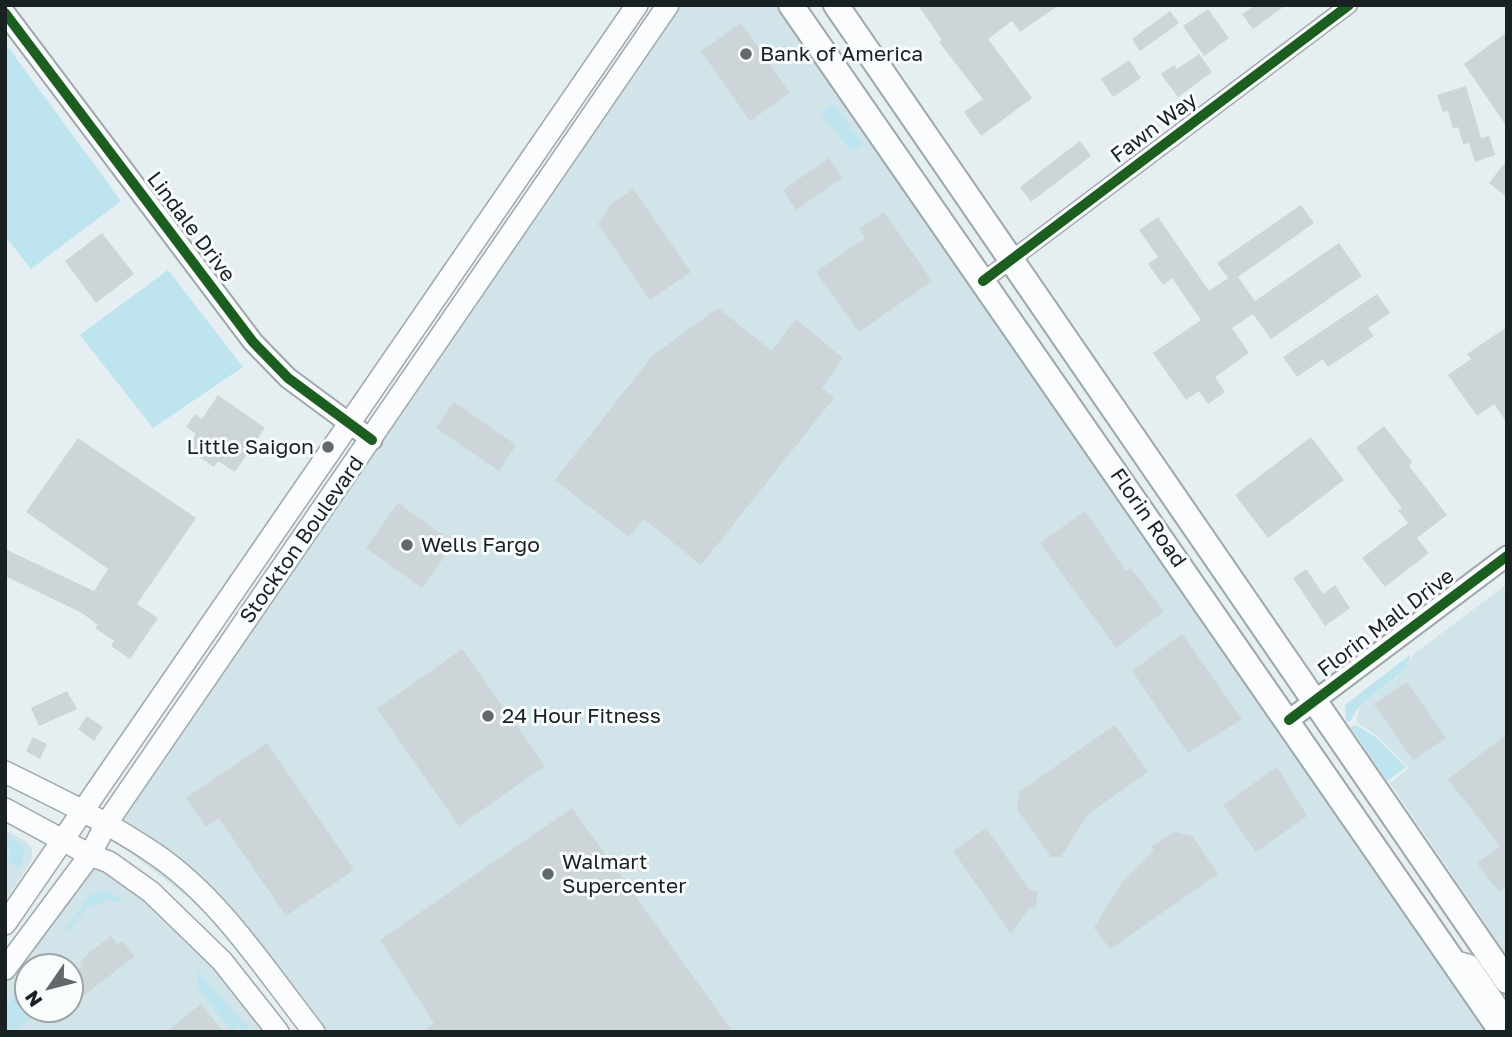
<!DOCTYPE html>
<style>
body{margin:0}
#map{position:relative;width:1512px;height:1037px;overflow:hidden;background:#e5eef1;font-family:"Golos Text",sans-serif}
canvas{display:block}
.frame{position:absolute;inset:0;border:7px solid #1a2123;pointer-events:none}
.north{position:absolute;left:14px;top:953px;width:70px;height:70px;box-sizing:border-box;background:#f9fcfd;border:2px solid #a0a4a6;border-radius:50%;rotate:235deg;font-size:19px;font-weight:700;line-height:28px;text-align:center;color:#1a2123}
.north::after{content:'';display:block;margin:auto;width:24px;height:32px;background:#61696b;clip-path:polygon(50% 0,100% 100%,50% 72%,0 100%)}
</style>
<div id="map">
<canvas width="1512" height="1037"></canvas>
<div class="frame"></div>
<div class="north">N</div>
</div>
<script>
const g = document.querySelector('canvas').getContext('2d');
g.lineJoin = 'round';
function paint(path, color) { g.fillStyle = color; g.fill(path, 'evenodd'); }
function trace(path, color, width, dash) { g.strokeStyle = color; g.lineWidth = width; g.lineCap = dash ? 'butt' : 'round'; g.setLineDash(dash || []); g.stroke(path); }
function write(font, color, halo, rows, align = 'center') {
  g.font = font + ' "Golos Text",sans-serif'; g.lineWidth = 6; g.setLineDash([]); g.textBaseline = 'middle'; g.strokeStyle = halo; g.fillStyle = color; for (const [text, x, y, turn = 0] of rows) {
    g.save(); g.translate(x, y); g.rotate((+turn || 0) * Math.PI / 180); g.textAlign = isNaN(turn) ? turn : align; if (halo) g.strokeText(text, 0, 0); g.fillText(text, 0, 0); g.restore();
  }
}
paint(new Path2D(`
 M668,5H791L1500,1032H308L219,921L111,838L106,824Z
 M1507,584V956L1390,783L1409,768L1377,736L1356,722L1361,703L1396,679L1415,653Z
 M5,830L25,841L32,849V860L5,901Z
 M82,851L154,898L283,1032H5V963ZM28,967H70V1009H28Z`), '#d0e4ea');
paint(new Path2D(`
 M5,43L121,201L31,269L5,236Z
 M833,104L863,144L851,152L822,115L821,111Z
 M168,270L243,367L153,428L80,335Z
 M1411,654C1404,685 1362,691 1351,721L1346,722L1345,705Z
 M1356,725L1377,738L1406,767L1387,781L1350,727Z
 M5,836L19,843L25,851L20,869L8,861L11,851L5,847Z
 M106,890L125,902L109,900L87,908L68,931H64L90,895Z
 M197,971L253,1032H244L239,1026L232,1031L197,987Z
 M19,992L22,995L18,1000L31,1017L13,1032H5V1009Z`), '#bee5ef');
paint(new Path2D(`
 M918,5H1059L1020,32L1012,21L988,39L1032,98L981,136L964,112L983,99L939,42L942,40Z
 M1255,5H1286L1253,29L1242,14Z
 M1208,9L1229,38L1204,56L1183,26Z
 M1170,11L1179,23L1140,51L1132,39Z
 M741,23L790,93L750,121L701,51Z
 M1507,32V127L1464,64Z
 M1199,54L1212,72L1178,97L1161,74L1174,65L1177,69Z
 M1129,60L1141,78L1113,97L1101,79Z
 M1466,86L1481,138L1489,136L1495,155L1475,162L1469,143L1463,144L1458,127L1453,129L1448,111L1443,112L1437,95Z
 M1080,141L1091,156L1031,202L1020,187Z
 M829,158L842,178L796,210L783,190Z
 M1507,160V197L1489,183Z
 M633,189L691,272L650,300L598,224L612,203Z
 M1301,205L1314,223L1238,277L1255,301L1339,243L1362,276L1271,339L1253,314L1232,328L1249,353L1215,377L1225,392L1208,404L1199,391L1186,400L1153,353L1201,320L1172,278L1163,285L1148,264L1158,257L1139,230L1158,217L1209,291L1228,278L1217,263Z
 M884,212L932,281L859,332L816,272L865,238L859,229Z
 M102,233L134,274L96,303L65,261Z
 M1377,294L1390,313L1368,328L1374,336L1328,367L1323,359L1297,377L1283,357Z
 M718,308L772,351L796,319L843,358L822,388L834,398L701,565L644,519L629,537L555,480L652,356Z
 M1507,327V423L1494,404L1477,416L1448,375L1471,359L1467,354Z
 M218,395L265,428L235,472L218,461L214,467L186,448L196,434L186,427L195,414L202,419Z
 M454,402L516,445L499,471L436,428Z
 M1384,426L1412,462L1409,466L1447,515L1417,538L1429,553L1385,587L1362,558L1408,523L1398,510L1402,508L1356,448Z
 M1311,437L1344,480L1268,538L1235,495Z
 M78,438L196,518L137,604L158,618L130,659L111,646L114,641L95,628L98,625L82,613L5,576V549L94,591L108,569L26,512Z
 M398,503L454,543L422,588L366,548Z
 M1085,511L1126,571L1131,568L1164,611L1116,648L1040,543Z
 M1306,569L1323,594L1335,585L1350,608L1325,626L1293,578Z
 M1182,634L1242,719L1188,753L1132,671Z
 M462,649L545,766L459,826L377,709Z
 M1407,682L1446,738L1413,760L1374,704Z
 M67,691L77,709L39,726L31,708Z
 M87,716L103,727L94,741L78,729Z
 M1115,725L1148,772L1088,814L1061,857H1051L1017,809L1020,791Z
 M1507,734V886L1499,892L1477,863L1500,846L1448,779Z
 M33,737L47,744L40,759L26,751Z
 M267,743L354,870L286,916L219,818L206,827L186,798Z
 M1277,767L1307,816L1256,852L1223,805Z
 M572,808L733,1032H422L434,1023L380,940Z
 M986,828L1030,890L1038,892L1035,908L1030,907L1011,934L953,851Z
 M1174,832L1192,836L1218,874L1110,949L1094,928L1122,882L1154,850L1151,847Z
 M111,936L117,944L122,941L135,956L70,1006V976L83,966L80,963L90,952Z
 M201,1004L223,1032H166Z`), '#cdd5d8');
const minor = new Path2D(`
 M983,281L1349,5
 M1451,958L1470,963L1507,1017`);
const tertiary = new Path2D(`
 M5,13L253,342L288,378L372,440
 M1289,720L1507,556`);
const secondary = new Path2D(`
 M5,772C56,797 108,822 155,854C220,898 266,971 314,1032
 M5,809L90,855L109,862L151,892L222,961L278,1032
 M5,924L637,5
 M5,969L90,855L106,824L668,5`);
const primary = new Path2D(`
 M791,5L1502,1032
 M836,5L1507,981`);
trace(minor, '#a0a7a9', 19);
trace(tertiary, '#a0a7a9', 23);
trace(secondary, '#a0a7a9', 24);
trace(primary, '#a0a7a9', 28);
trace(minor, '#fbfcfd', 16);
trace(tertiary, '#fbfcfd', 19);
trace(secondary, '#fbfcfd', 21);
trace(primary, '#fbfcfd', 24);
trace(new Path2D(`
 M5,13L253,342L288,378L372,440
 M983,281L1349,5
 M1289,720L1507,556`), '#1b5e20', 10);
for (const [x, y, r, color] of [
 [746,54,7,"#61696b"],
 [328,447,7,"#61696b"],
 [407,545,7,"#61696b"],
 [488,716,7,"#61696b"],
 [548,874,7,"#61696b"]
]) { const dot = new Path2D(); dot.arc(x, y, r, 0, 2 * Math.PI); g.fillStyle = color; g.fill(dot); trace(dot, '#f9fcfd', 2.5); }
write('21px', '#1a2123', '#f9fcfd', [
 ["Bank of America",760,54],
 ["Little Saigon",314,447,"right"],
 ["Wells Fargo",421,545],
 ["24 Hour Fitness",502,716],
 ["Walmart",562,862],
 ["Supercenter",562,886]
], 'left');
write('21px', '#1a2123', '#f9fcfd', [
 ["Fawn Way",1154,128,-37],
 ["Lindale Drive",191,227,53],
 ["Florin Road",1148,518,55],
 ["Stockton Boulevard",302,540,-55],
 ["Florin Mall Drive",1386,623,-37]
]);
</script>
